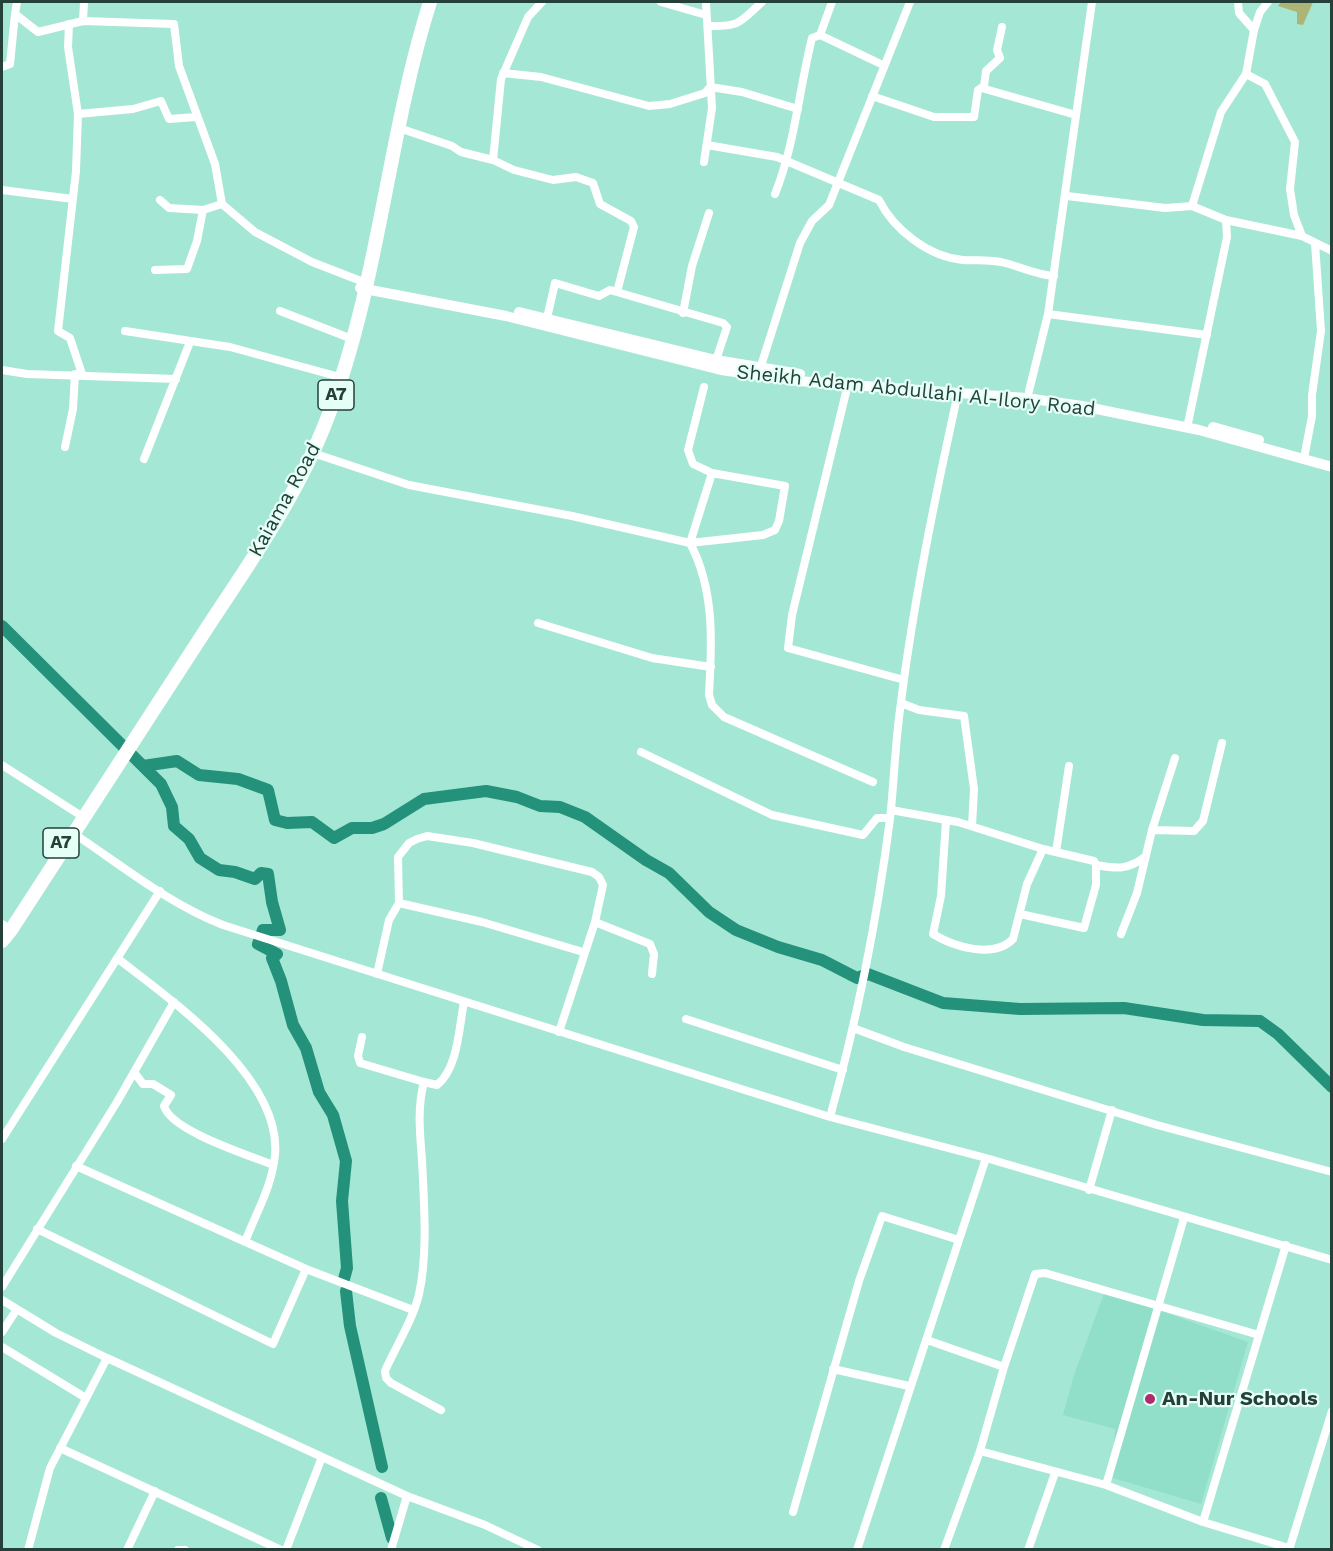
<!DOCTYPE html>
<style>
body{margin:0}
#map{position:relative;width:1333px;height:1551px;overflow:hidden;background:#a4e7d4;font-family:"Work Sans",sans-serif}
canvas{display:block}
.frame{position:absolute;inset:0;border:3px solid #244039;pointer-events:none}
</style>
<div id="map">
<canvas width="1333" height="1551"></canvas>
<div class="frame"></div>
</div>
<script>
const g = document.querySelector('canvas').getContext('2d');
g.lineJoin = 'round';
function paint(path, color) { g.fillStyle = color; g.fill(path, 'evenodd'); }
function trace(path, color, width, dash) { g.strokeStyle = color; g.lineWidth = width; g.lineCap = dash ? 'butt' : 'round'; g.setLineDash(dash || []); g.stroke(path); }
function write(font, color, halo, rows, align = 'center') {
  g.font = font + ' "Work Sans",sans-serif'; g.lineWidth = 4.5; g.setLineDash([]); g.textBaseline = 'middle'; g.strokeStyle = halo; g.fillStyle = color; for (const [text, x, y, turn = 0] of rows) {
    g.save(); g.translate(x, y); g.rotate((+turn || 0) * Math.PI / 180); g.textAlign = isNaN(turn) ? turn : align; if (halo) g.strokeText(text, 0, 0); g.fillText(text, 0, 0); g.restore();
  }
}
paint(new Path2D(`
 M1105,1291L1248,1342L1201,1504L1113,1478L1115,1429L1063,1415L1074,1375Z`), '#92dfc9');
paint(new Path2D(`
 M1281,2H1313L1303,25L1297,24V12L1278,6Z`), '#acb575');
trace(new Path2D(`
 M2,626L161,784L172,807L174,826L189,839L200,858L219,870L235,872L255,879L261,873L268,874L272,902L280,930H263L258,944L277,954L272,958L281,981L293,1025L306,1048L319,1092L333,1115L346,1161L342,1201L347,1268L344,1279
 M143,766L177,761L199,775L238,779L268,790L275,820L287,823L312,822L334,838L352,828H372L384,824L424,799L486,791L517,797L540,806L560,807L585,817L646,860L669,873L709,912L736,930L778,947L822,960L857,978L868,974L943,1003L1020,1009L1124,1008L1203,1020L1260,1021L1278,1034L1332,1087
 M346,1291L350,1326L382,1467
 M381,1498L392,1538`), '#24917a', 12);
trace(new Path2D(`
 M17,2L15,14L38,32L83,21L174,24L179,66L215,164L222,204L255,232L312,262L361,281
 M661,2L706,15
 M1238,2L1239,13L1254,30
 M83,21L84,2
 M69,24L68,47L78,114L76,171L58,331L70,338L82,374
 M708,26C741,27 740,22 762,2
 M820,35L832,2
 M2,67L10,64L15,14
 M503,73L541,77L649,106L670,104L705,93L710,87L742,92L798,109
 M1246,74L1265,84L1295,142L1290,189L1294,215L1302,236
 M984,86L985,89L1076,115
 M872,96L934,117H974L978,90L984,86L986,71L1000,58L997,50L1002,27
 M78,114L133,109L161,101L169,119L196,117
 M399,128L452,146L461,152L493,160L514,170L553,180L576,177L593,183L600,204L631,221L634,227L617,292
 M707,145L777,157L879,200C894,230 929,257 963,260C977,261 990,259 1005,263C1021,267 1037,275 1054,276
 M493,160L501,79L528,17L542,2
 M704,162L712,108L706,2
 M2,190L73,199
 M775,194C795,144 799,90 812,38L820,35L883,65
 M1067,196L1165,208L1192,206
 M160,200L169,208L203,210L222,204
 M1226,220L1302,236L1332,251
 M155,270L187,269L197,241L203,210
 M280,311L347,337
 M683,313L692,266L709,213
 M1048,314L1207,335
 M547,318L555,283L599,296L610,290L723,323L727,327L716,360
 M125,331L230,347L336,376
 M760,369L800,243L812,221L829,205L910,2
 M2,370L27,374L176,379
 M848,384L792,615L788,648L904,680
 M704,387L688,450L693,464L712,473L690,543C715,590 712,644 709,695L712,705L724,717L873,782
 M1029,391L1048,314L1092,2
 M1187,428L1227,237L1226,220L1192,206L1221,112L1246,74L1254,30L1260,12L1268,2
 M65,447L73,409L75,374
 M313,453L409,485L572,516L690,543L763,535L775,530L779,521L785,486L712,473
 M1305,453L1312,416V395L1321,331L1315,243
 M144,459L190,342
 M538,623L652,658L711,667
 M901,703L919,710L964,716L974,789L972,826
 M641,752L772,815L863,835L877,818H890
 M2,765L80,815
 M891,810L958,822L1043,849L1094,861L1096,865C1118,869 1127,870 1145,857
 M946,820L941,896L933,934C954,947 994,959 1013,939L1027,884L1043,849
 M1152,830L1194,831L1203,821L1222,743
 M73,833C121,865 169,904 223,925L830,1117L986,1158L1332,1260
 M1056,852L1069,766
 M399,903L482,922L583,952
 M1020,914L1084,928L1096,885V865
 M595,922L650,944L654,954L652,974
 M2,924L7,927
 M1121,934L1137,893L1152,830L1175,758
 M117,958C171,1000 282,1077 275,1155C272,1187 256,1213 245,1242
 M377,974L389,920L399,903L398,857L409,843L417,839L427,836L473,843L592,872L599,877L603,885L595,922L559,1032
 M686,1019L843,1070
 M853,1028L904,1047L1157,1125L1332,1172
 M362,1037L358,1056L360,1063L424,1082
 M134,1072L143,1084H153L171,1095L164,1106C171,1131 249,1155 273,1165
 M830,1117C857,1020 877,920 890,819C894,783 895,746 900,710C913,604 935,497 958,393
 M2,1139L160,891
 M76,1166L306,1269L413,1310
 M1089,1190L1112,1110
 M37,1229L273,1344L306,1269
 M2,1287L117,1102L174,1002
 M2,1300L56,1333L107,1358L407,1496L485,1525L538,1550
 M2,1332L17,1309
 M927,1340L1004,1367
 M2,1347L86,1398
 M833,1369L909,1386
 M441,1410L391,1383L386,1378L385,1371C396,1346 413,1320 419,1294C428,1255 424,1201 422,1160C420,1134 417,1108 424,1082L437,1085C458,1069 459,1027 464,1002
 M60,1448L281,1550
 M980,1451L1106,1485L1203,1522L1289,1548
 M1106,1485L1184,1218
 M793,1512L859,1281L882,1216L959,1240
 M1203,1522L1286,1245
 M28,1550L50,1468L107,1358
 M127,1550L155,1491
 M178,1550H185
 M286,1550L322,1457
 M391,1550L407,1496
 M857,1550L986,1158
 M944,1550L980,1451L1004,1367L1035,1274L1045,1273L1259,1335
 M1028,1550L1055,1473
 M1289,1550L1332,1411`), '#fff', 8);
trace(new Path2D(`
 M360,288L506,316L721,370L798,381L1026,398L1082,406L1199,430L1332,467
 M519,312L716,360L800,374
 M1213,427L1259,440`), '#fff', 10);
trace(new Path2D(`
 M2,941L11,930C75,831 139,733 203,634C248,565 297,497 327,419C379,285 387,138 430,2`), '#fff', 14);
for (const [x, y, r, color] of [
 [1150,1399,6,"#b12a6e"]
]) { const dot = new Path2D(); dot.arc(x, y, r, 0, 2 * Math.PI); g.fillStyle = color; g.fill(dot); trace(dot, '#e5fff7', 2); }
for (const [x, y, w] of [
 [336,395,36],
 [61,843,36]
]) { const box = new Path2D(); box.roundRect(x - w / 2, y - 15, w, 30, 4.5); g.fillStyle = '#e5fff7'; g.fill(box); trace(box, '#244039', 1.5); }
write('bold 18px', '#244039', null, [
 ["A7",336,395],
 ["A7",61,843]
]);
write('20px', '#244039', '#e5fff7', [
 ["Sheikh Adam Abdullahi Al-Ilory Road",916,391,6],
 ["Kaiama Road",285,500,-61]
]);
write('bold 20px', '#244039', '#e5fff7', [
 ["An-Nur Schools",1162,1399]
], 'left');
</script>
